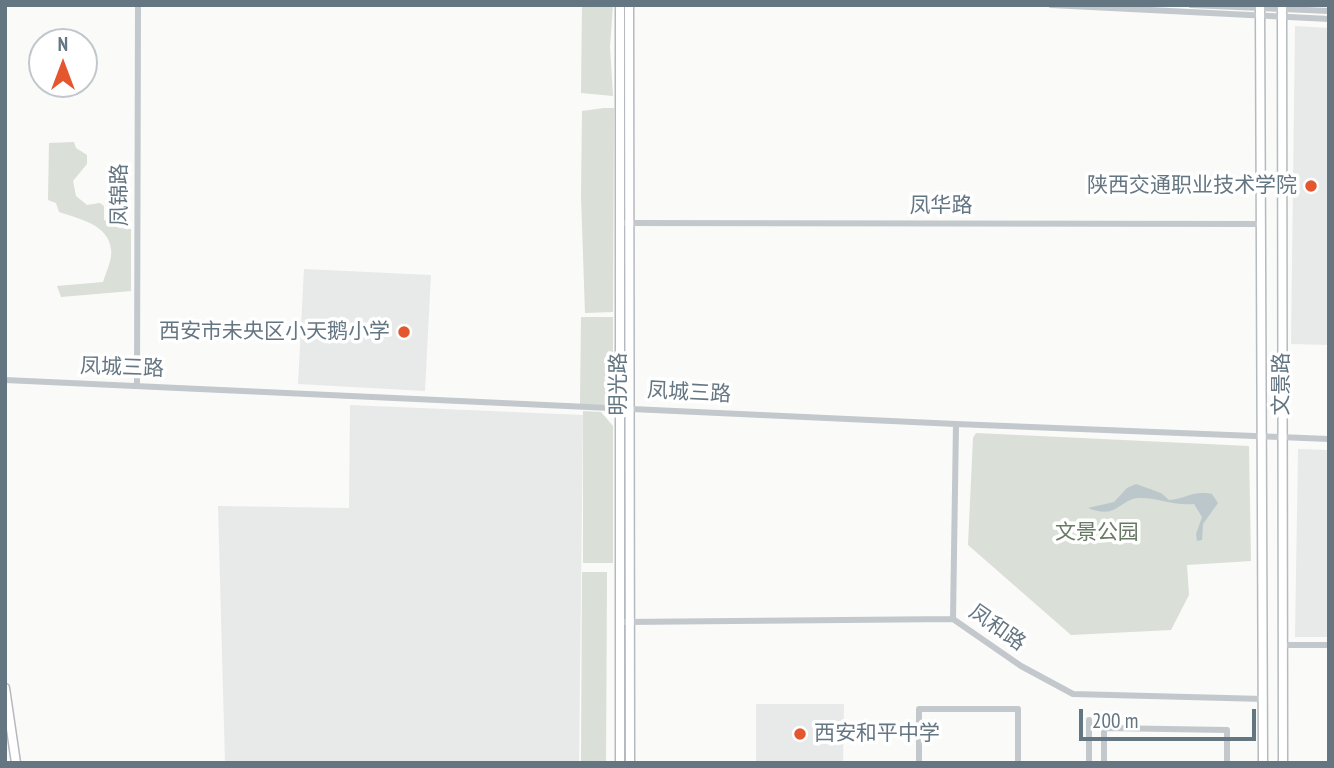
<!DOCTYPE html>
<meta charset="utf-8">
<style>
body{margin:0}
#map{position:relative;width:1334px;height:768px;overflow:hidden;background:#fafaf8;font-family:"PT Sans Narrow",sans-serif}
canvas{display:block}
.frame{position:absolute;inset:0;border:7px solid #657683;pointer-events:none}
.north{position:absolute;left:28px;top:28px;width:70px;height:70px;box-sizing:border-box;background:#fff;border:2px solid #c1c8cd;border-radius:50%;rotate:0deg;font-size:19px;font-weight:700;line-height:28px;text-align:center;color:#657683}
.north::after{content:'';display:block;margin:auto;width:24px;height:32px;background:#e4572e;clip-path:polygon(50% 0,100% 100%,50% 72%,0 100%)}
.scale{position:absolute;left:1079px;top:709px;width:177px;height:32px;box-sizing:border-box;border:4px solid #657683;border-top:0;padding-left:9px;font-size:21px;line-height:24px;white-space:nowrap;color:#657683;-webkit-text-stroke:5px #fff;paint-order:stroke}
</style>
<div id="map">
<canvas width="1334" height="768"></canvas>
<div class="frame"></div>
<div class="north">N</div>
<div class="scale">200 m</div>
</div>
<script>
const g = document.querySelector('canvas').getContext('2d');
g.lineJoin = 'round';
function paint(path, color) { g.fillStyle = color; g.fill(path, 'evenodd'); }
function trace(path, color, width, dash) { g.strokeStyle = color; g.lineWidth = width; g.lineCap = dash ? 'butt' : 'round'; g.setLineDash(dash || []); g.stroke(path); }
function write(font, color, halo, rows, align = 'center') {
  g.font = font + ' "PT Sans Narrow","Noto Sans SC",sans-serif'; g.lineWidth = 7; g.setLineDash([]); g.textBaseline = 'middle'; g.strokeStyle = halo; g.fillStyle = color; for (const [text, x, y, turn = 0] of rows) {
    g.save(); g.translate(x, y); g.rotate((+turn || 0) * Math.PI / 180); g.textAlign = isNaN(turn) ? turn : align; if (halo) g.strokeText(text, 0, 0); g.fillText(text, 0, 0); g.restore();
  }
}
paint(new Path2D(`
 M1295,26L1329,28V345L1291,344Z
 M304,269L431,275L425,391L298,384Z
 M350,405L583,415L579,763H225L218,506L349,508Z
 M1298,449L1329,450V637H1295Z
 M756,704H844L843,763H756Z`), '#e8e9e9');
paint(new Path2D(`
 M582,5H613L610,47L613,96L581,93Z
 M604,108H614L613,312L585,313L581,196L582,111Z
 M74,142L76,148L87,155V164L73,181L76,196L87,205L100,203L104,206V220L119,228L131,229V291L61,297L57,286L103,282C106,272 113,258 111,249C108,224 79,219 59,212L56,203L48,200L49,143Z
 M581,317H613V399L606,405L580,404Z
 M583,411L601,412L613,426V563H583Z
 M976,433L1249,446L1251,561L1187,565L1189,595L1171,630L1071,635L968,545L973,438Z
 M582,572H607L606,763H581Z`), '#dadfd7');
paint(new Path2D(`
 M1136,484L1161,493L1169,500C1186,499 1192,490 1212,494L1218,503L1203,524L1202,540L1197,541L1196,534L1202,517L1194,504C1171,506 1158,497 1139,498C1119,499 1118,520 1088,508L1114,502L1127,488Z`), '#bbc7cb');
const major = new Path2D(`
 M629,5L630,763
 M1260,5L1263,763
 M1282,5L1283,763
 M5,688L16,763
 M620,763V5`);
trace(major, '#b5babe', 11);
trace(new Path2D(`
 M1051,5L1329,19
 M1191,5L1329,11
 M625,223L1262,224
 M5,380L956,424L1329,439
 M137,386L138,5
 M953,619L956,424
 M625,622L953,619L1021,666L1073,694L1264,699
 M1284,645H1329
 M919,763V709H1018V763
 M1089,763V720
 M1104,763V728L1227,730V763`), '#c3c8cc', 6);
trace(major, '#fff', 8);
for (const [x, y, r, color] of [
 [1311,186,7,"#e4572e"],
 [404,332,7,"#e4572e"],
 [800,734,7,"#e4572e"]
]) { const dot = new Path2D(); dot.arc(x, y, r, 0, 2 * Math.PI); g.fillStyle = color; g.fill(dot); trace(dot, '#fff', 2.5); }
write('21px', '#657683', '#fff', [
 ["陕西交通职业技术学院",1297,186],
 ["西安市未央区小天鹅小学",390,332],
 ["西安和平中学",814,734,"left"]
], 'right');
write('21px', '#657683', '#fff', [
 ["凤锦路",120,195,-90],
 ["凤华路",941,206],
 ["凤城三路",122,368,2],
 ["明光路",619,384,-90],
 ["文景路",1282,384,-90],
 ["凤城三路",689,393,3],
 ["凤和路",997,628,35]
]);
write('21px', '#687a64', '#fff', [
 ["文景公园",1097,533]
]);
</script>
